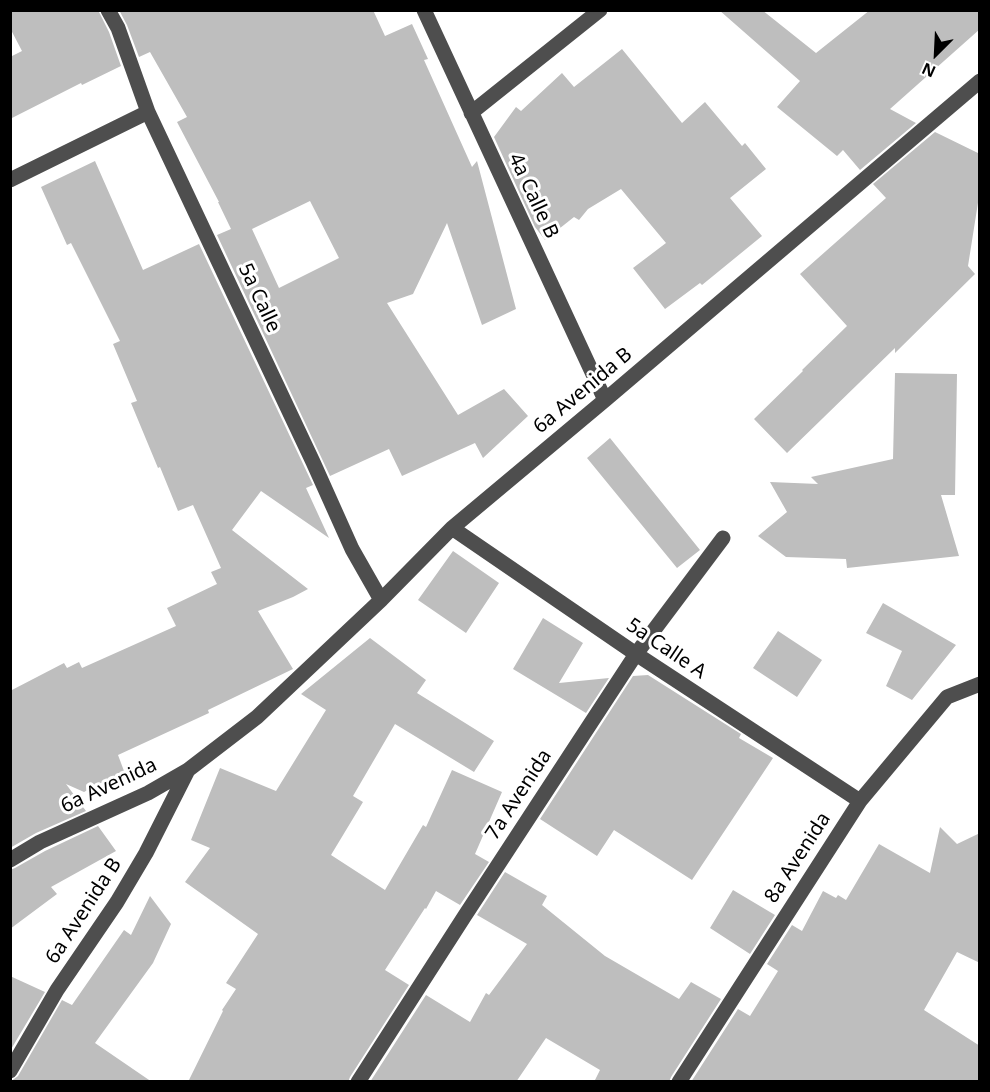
<!DOCTYPE html>
<style>
body{margin:0}
#map{position:relative;width:990px;height:1092px;overflow:hidden;background:#fff;font-family:"Noto Sans",sans-serif}
canvas{display:block}
.frame{position:absolute;inset:0;border:12px solid #000;pointer-events:none}
.north{position:absolute;left:906px;top:24px;width:60px;height:60px;-webkit-text-stroke:4px #fff;paint-order:stroke;rotate:204deg;font-size:16px;font-weight:700;line-height:24px;text-align:center;color:#000}
.north::after{content:'';display:block;margin:auto;width:21px;height:27px;background:#000;clip-path:polygon(50% 0,100% 100%,50% 72%,0 100%)}
</style>
<div id="map">
<canvas width="990" height="1092"></canvas>
<div class="frame"></div>
<div class="north">N</div>
</div>
<script>
const g = document.querySelector('canvas').getContext('2d');
g.lineJoin = 'round';
function paint(path, color) { g.fillStyle = color; g.fill(path, 'evenodd'); }
function trace(path, color, width, dash) { g.strokeStyle = color; g.lineWidth = width; g.lineCap = dash ? 'butt' : 'round'; g.setLineDash(dash || []); g.stroke(path); }
function write(font, color, halo, rows, align = 'center') {
  g.font = font + ' "Noto Sans",sans-serif'; g.lineWidth = 6; g.setLineDash([]); g.textBaseline = 'middle'; g.strokeStyle = halo; g.fillStyle = color; for (const [text, x, y, turn = 0] of rows) {
    g.save(); g.translate(x, y); g.rotate((+turn || 0) * Math.PI / 180); g.textAlign = isNaN(turn) ? turn : align; if (halo) g.strokeText(text, 0, 0); g.fillText(text, 0, 0); g.restore();
  }
}
paint(new Path2D(`
 M10,10H98L109,32L121,66L82,85L81,83L10,119V57L22,51L10,28Z
 M119,10H373L385,36L412,24L428,59L424,60L472,167L477,161L516,309L482,325L447,223L413,294L387,303L458,415L504,389L528,416L483,458L475,443L402,476L389,449L330,476L217,235L231,229L218,202H219L177,122L187,117L150,52L139,57L127,25ZM310,201L339,258L279,288L252,229Z
 M719,10H762L816,53L870,10H980V29L890,109L916,123L860,170L843,150L837,156L777,107L800,81Z
 M622,49L682,123L705,102L742,146L745,143L766,169L730,198L762,236L702,285L700,283L665,309L633,268L666,243L621,189L588,209L579,220L574,217L545,240L535,227L494,137L516,107L521,111L562,73L574,87Z
 M935,132L980,154V190L968,266L975,274L895,353V348L787,453L754,419L803,371L802,370L847,326L800,274L886,198L873,184Z
 M95,161L143,270L199,244L313,485L306,488L329,538L261,491L232,530L308,589L293,597L258,611L293,669L208,710L209,713L118,755L124,771L84,792L66,784L86,811L36,833L10,848V691L64,663L67,668L79,662L82,668L176,626L167,608L217,584L211,572L221,568L193,505L178,511L160,467L158,468L131,403L137,401L113,344L120,341L71,243L67,245L41,187Z
 M895,373L957,374L955,495H941L959,556L847,568L846,559L786,557L758,536L787,512L770,482L818,484L811,477L893,459Z
 M610,438L700,550L677,568L587,458Z
 M453,551L499,583L466,633L418,600Z
 M883,603L956,645L912,700L886,686L902,651L866,633Z
 M543,618L583,643L559,683L609,678L586,713L513,669Z
 M778,631L822,660L797,697L753,668Z
 M370,638L426,680L417,693L494,741L474,772L395,724L353,796L363,802L331,855L385,890L423,825L426,827L452,770L502,792L475,854L489,862L460,905L436,891L426,909L425,908L385,970L409,985L350,1077L348,1082H188L223,1011L222,1010L236,989L226,983L258,934L185,882L210,848L191,840L220,768L276,791L326,710L301,694Z
 M648,675L741,734L739,738L773,758L692,880L614,830L597,856L540,819L633,676Z
 M98,826L116,851L51,887L57,894L10,929V870L15,868L45,851Z
 M940,827L957,844L980,833V963L957,952L924,1010L980,1046V1082H691L738,1009L750,1016L778,971L767,964L792,925L802,931L823,891L836,898L838,895L846,900L879,844L930,873Z
 M505,872L547,896L542,905L605,956L679,999L691,982L721,999L671,1077L669,1082H594L600,1070L546,1038L516,1082H370L426,995L470,1022L486,993L489,995L527,944L477,915Z
 M733,890L775,915L750,954L710,928Z
 M150,896L171,924L153,963L95,1043L152,1082H10L18,1076L62,1000L72,1005L124,930L131,935Z
 M10,976L45,992L10,1051Z`), '#bebebe');
trace(new Path2D(`
 M108,10L118,28L148,112L313,462L352,549L381,600
 M424,10L605,400
 M471,113L600,10
 M10,180L148,112
 M452,528L636,654L860,801
 M10,860L40,842L148,793L188,770L257,717L381,600L452,528L605,400L980,81
 M10,1071L57,990L117,902L146,853L188,770
 M358,1082L464,917L636,654L723,538
 M679,1082L860,801L947,697L980,684`), '#4e4e4e', 15);
write('20px', '#000', '#fff', [
 ["4a Calle B",533,196,65],
 ["5a Calle",259,298,65],
 ["6a Avenida B",583,391,-40],
 ["5a Calle A",666,649,34],
 ["6a Avenida",109,786,-25],
 ["7a Avenida",519,795,-57],
 ["8a Avenida",798,858,-57],
 ["6a Avenida B",84,911,-57]
]);
</script>
